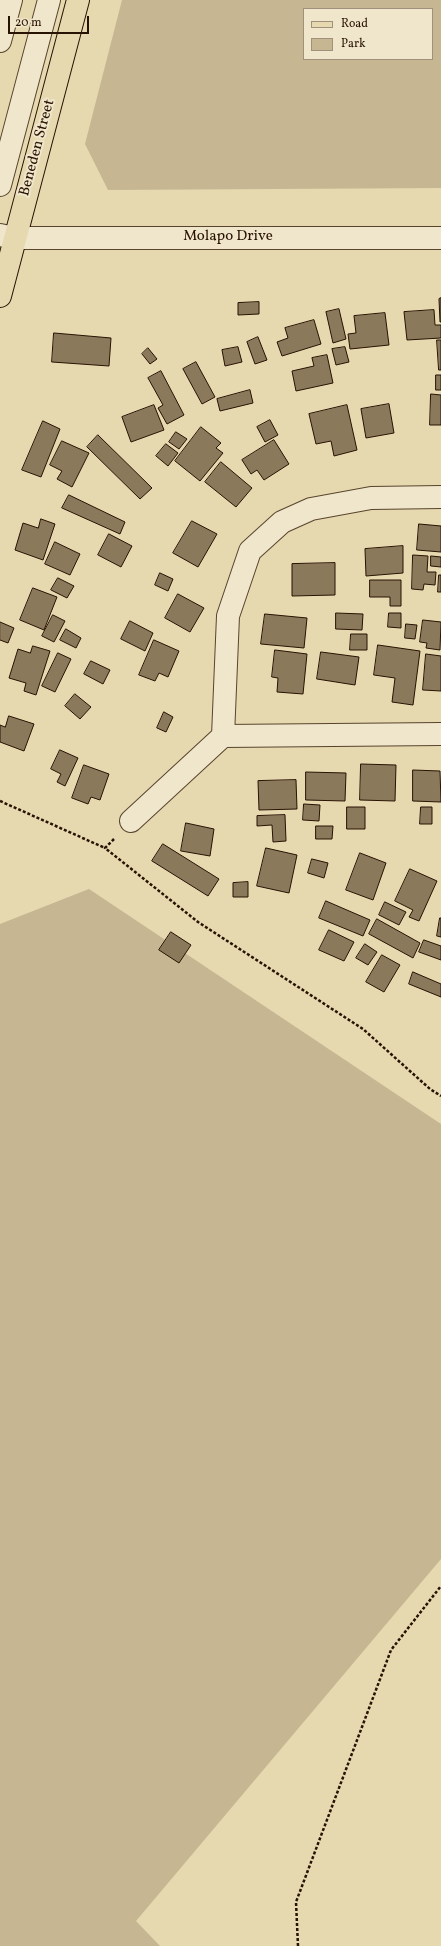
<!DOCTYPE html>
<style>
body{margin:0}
#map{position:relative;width:441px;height:1946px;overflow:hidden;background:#e6d8af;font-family:Vollkorn,serif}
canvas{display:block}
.legend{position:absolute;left:303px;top:8px;width:130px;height:52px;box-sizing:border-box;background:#efe6cb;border:1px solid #9f917b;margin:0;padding:5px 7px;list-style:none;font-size:12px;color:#281202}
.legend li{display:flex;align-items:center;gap:8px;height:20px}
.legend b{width:20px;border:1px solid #9f917b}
.scale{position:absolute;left:8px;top:16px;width:81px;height:18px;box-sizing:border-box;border:2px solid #281202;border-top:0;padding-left:5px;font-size:12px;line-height:14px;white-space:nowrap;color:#281202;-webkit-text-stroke:3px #efe6cb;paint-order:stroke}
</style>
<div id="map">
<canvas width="441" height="1946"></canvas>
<ul class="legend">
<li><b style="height:5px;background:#e6d8af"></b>Road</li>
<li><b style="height:11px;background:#c6b692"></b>Park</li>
</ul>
<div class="scale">20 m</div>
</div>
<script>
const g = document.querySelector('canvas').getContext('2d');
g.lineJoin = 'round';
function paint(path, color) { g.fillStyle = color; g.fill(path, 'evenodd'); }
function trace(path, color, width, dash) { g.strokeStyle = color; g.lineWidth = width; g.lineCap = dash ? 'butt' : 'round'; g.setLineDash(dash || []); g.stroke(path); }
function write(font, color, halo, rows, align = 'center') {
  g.font = font + ' Vollkorn,serif'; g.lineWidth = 4; g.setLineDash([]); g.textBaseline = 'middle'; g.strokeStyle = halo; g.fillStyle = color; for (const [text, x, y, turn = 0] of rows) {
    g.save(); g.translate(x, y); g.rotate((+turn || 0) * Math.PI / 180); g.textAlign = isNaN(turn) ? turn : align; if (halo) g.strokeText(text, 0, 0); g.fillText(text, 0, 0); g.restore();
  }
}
paint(new Path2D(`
 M122,0H441V188L108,190L85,144ZM304,9H432V59H304Z
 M89,889L441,1124V1559L136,1921L160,1946H0V924Z`), '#c6b692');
const building = new Path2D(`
 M441,298V322H440L439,299Z
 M259,302V314L238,315V303Z
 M339,309L346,339L333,343L326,312Z
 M434,310L435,325H441V338L407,340L404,312Z
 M385,313L389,345L350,349L348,334L356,333L354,316Z
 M314,320L321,344L282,356L277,342L288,338L285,328Z
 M54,333L111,338L109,366L52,362Z
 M258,337L267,360L255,364L247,342Z
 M437,340H441V370H439Z
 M238,347L242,362L225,366L222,350Z
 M345,347L349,362L336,365L332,349Z
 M148,348L157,359L150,364L142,354Z
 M327,355L333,383L296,391L292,371L314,366L312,358Z
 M196,362L215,397L202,404L183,369Z
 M161,371L184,415L167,424L158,408L163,405L148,378Z
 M436,375H441V390H436Z
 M250,390L253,403L220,411L217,399Z
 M431,394L441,395V425H430Z
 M389,404L394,433L366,438L361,409Z
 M154,405L164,430L131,442L122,417Z
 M347,405L357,450L334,456L331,441L316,444L309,414Z
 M270,420L278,435L265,442L257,427Z
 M43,421L60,429L41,477L22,470Z
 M201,427L221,443L216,448L223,453L200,481L175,461Z
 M176,432L187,439L179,449L169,442Z
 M98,435L152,488L140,499L87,447Z
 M274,440L289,464L264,480L257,470L251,474L242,460Z
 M62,441L89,453L72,487L57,479L62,471L50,465Z
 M166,444L178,453L168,466L156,456Z
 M221,462L252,488L236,507L205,482Z
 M69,495L125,522L120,534L62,508Z
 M41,519L55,524L43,560L15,550L23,523L38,528Z
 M192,521L217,534L198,567L173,553Z
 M419,524L441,526V552L417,550Z
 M109,534L132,546L121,567L98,555Z
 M55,542L80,554L70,575L45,564Z
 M403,546V573L366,576L365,549Z
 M413,555L428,556L427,572H436L435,585L424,584L423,590L412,589Z
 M431,556L441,557V567L431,566Z
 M335,563V595L292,596V564Z
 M160,573L173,579L168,591L155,585Z
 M439,575H441V592H438Z
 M58,578L74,586L67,598L51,590Z
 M370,580H401V606H390V597H370Z
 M33,588L57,597L44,630L20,620Z
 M178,594L204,608L190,632L165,618Z
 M336,613L363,614L362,630L336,629Z
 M389,613H401V628L388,627Z
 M265,614L307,618L304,648L261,644Z
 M53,615L65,621L54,642L42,636Z
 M423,620L441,622L440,650L426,648L427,643L420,642Z
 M130,621L153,633L145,651L121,639Z
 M0,622L14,628L8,643L0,640Z
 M406,624L417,625L415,639L405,638Z
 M66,629L81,638L76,648L60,640Z
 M351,634H367V650H350Z
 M154,640L179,651L168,677L159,673L155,681L139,675Z
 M378,645L420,651L413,705L392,702L395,678L374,675Z
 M33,646L50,651L36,695L24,691L26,683L9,678L18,649L30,653Z
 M275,650L307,654L303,694L277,692L278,678L272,677Z
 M321,652L359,657L355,685L317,679Z
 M58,653L71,659L55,692L42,686Z
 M426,654L441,656V691L423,690Z
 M91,661L110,670L103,684L84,674Z
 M75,694L91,707L80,719L65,706Z
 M164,712L173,717L166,732L157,728Z
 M9,716L34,724L24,751L0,742V725L5,727Z
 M60,750L78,758L65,786L57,782L61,774L51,769Z
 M361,764L396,765L395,801L360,800Z
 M84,765L109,774L100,800L91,797L88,804L72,798Z
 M413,770L440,771L441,802L413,801Z
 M306,772L346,773L345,801L306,800Z
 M296,780L297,809L259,810L258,781Z
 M304,804L320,805L319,821L303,820Z
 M347,807H365V829H347Z
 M421,807H432V824H420Z
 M285,815L286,841L273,842L272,825L257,826V816Z
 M186,823L214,829L210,856L181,851Z
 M316,826H333L332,839H316Z
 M163,844L219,879L208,896L152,861Z
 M266,848L297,855L289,893L257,886Z
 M360,853L386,863L373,900L346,890Z
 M312,859L328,863L324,878L308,873Z
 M410,869L437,881L419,921L409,917L413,910L395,901Z
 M248,882V897H233V883Z
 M326,901L370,920L363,936L319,918Z
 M385,902L406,912L399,925L379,915Z
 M440,918H441V937L437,936Z
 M377,919L420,943L413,958L369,934Z
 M329,930L354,942L344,961L319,950Z
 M171,932L191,945L179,963L159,950Z
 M424,940L441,946V960L419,952Z
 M365,944L377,952L368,965L356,958Z
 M382,955L400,965L384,992L366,982Z
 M413,972L441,984V997L409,984Z`);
paint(building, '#8b795c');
trace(building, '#281202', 1);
const minor = new Path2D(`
 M0,41L11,0
 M0,185L49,0
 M0,235L14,238H441
 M223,736L228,616L250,551L282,522L311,509L371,498L441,497
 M131,821L223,736L441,734`);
const major = new Path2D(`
 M0,296L78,0`);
trace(minor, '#58442d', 24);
trace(major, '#281202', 24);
trace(new Path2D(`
 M0,801L105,848
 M114,839L105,848L198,922L363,1029L430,1089L441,1096
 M298,1946L296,1902L391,1650L441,1586`), '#281202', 2.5, [3, 2]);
trace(minor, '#efe6cb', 22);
trace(major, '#e6d8af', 22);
write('15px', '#281202', '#efe6cb', [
 ["Beneden Street",38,148,-75],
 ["Molapo Drive",228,237]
]);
</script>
